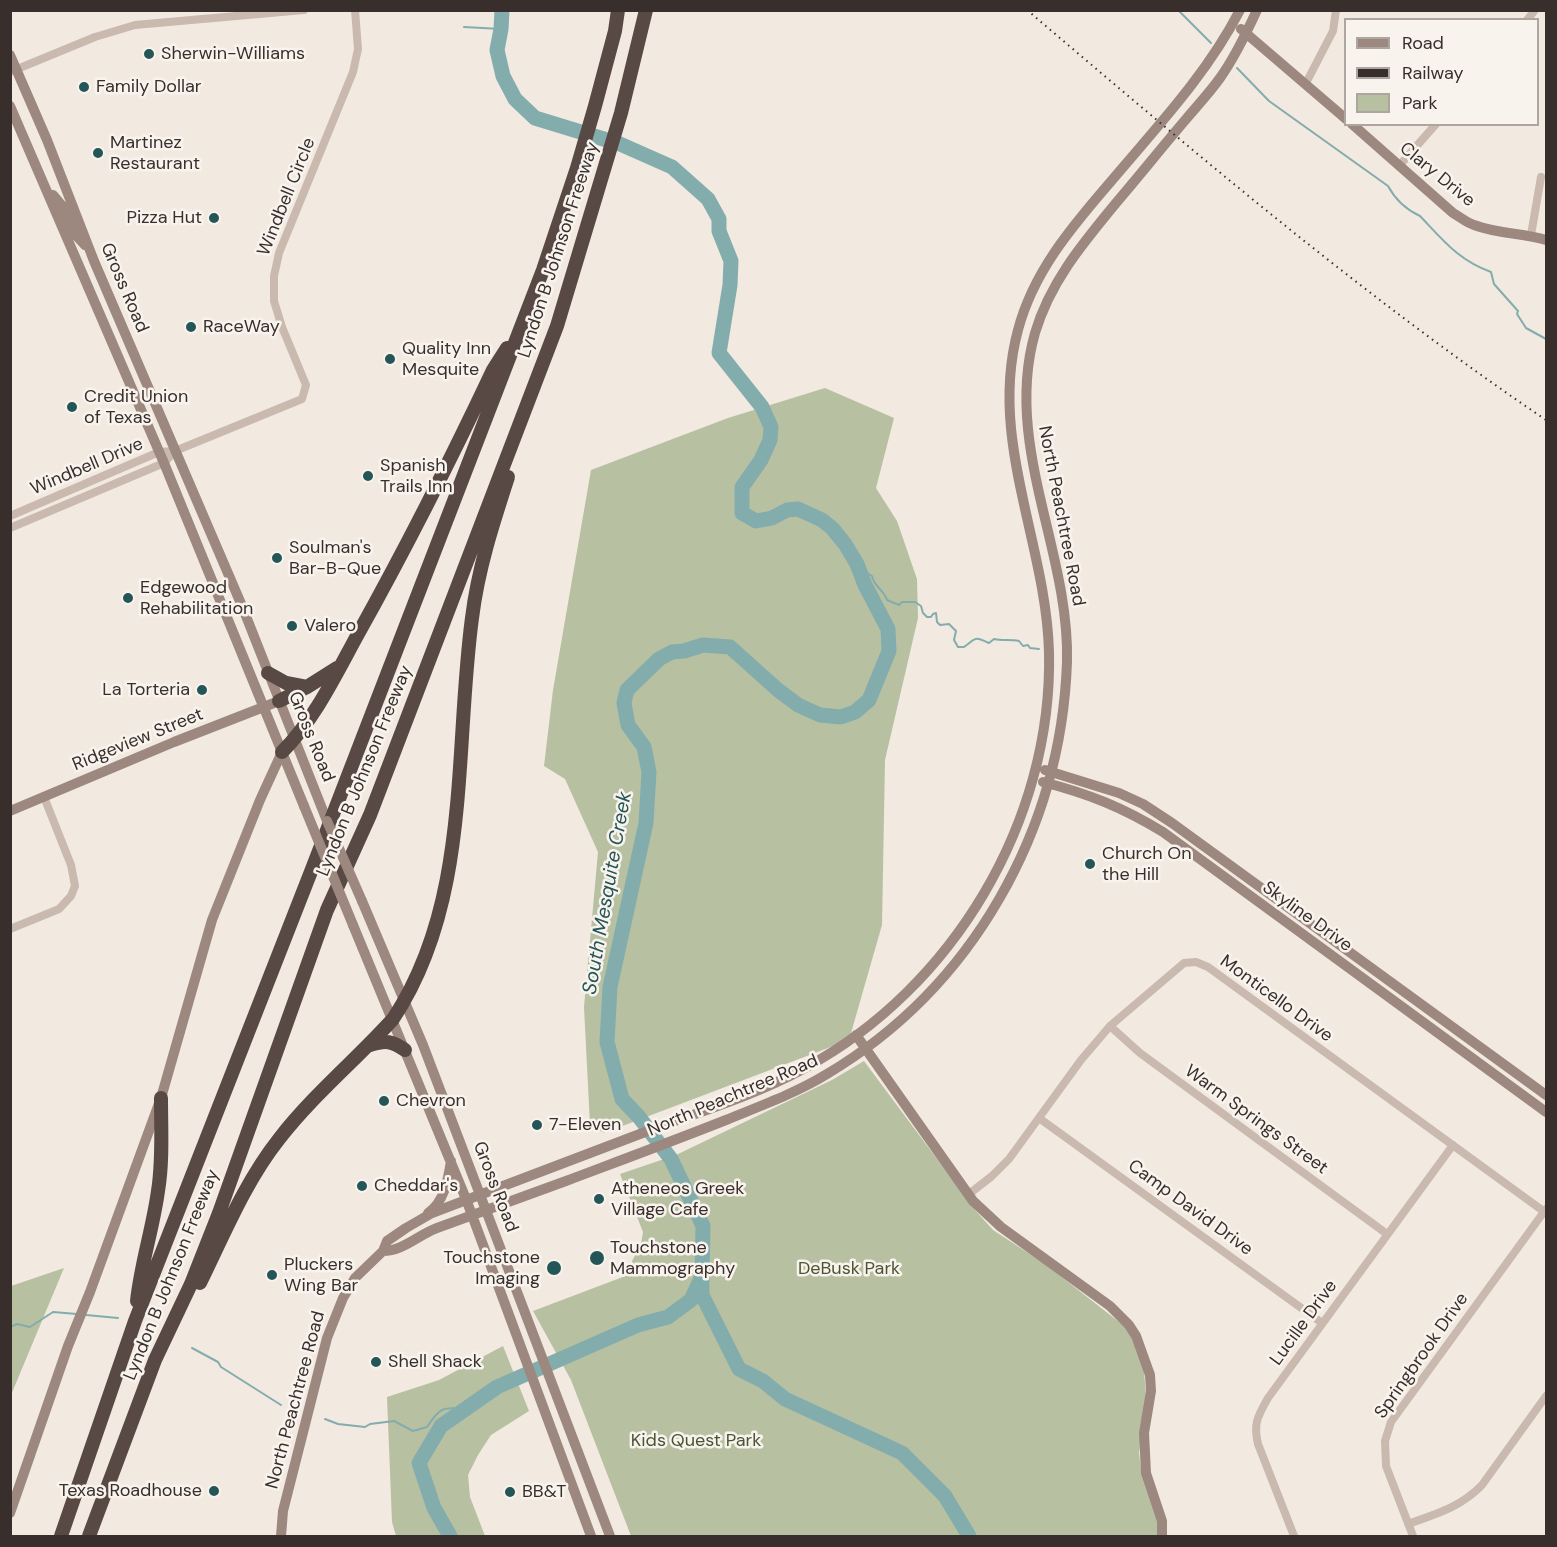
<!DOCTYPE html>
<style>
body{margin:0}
#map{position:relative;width:1557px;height:1547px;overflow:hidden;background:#f2e9e1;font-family:"DM Sans",sans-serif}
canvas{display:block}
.frame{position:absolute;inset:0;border:12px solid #382f2c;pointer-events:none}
.legend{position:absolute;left:1344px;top:18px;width:195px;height:108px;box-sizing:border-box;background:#f9f3ee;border:2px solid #aca5a0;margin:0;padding:8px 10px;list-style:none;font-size:18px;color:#382f2c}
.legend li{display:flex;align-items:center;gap:12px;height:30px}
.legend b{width:30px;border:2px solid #aca5a0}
</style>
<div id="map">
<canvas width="1557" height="1547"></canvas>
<div class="frame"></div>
<ul class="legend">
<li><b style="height:8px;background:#9d887f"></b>Road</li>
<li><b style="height:8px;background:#382f2c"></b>Railway</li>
<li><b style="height:16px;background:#b8c0a2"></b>Park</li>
</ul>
</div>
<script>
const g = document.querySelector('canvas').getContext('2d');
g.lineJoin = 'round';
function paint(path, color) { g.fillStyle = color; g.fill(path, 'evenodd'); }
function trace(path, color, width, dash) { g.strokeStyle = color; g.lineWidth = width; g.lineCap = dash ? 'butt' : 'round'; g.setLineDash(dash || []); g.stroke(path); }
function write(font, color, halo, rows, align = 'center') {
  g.font = font + ' "DM Sans",sans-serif'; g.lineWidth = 5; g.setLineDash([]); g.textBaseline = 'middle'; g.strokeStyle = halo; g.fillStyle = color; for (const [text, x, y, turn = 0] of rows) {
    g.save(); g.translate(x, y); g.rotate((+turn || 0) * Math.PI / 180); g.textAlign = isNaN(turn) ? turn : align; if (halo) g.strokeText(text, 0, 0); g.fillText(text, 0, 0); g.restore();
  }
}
paint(new Path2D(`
 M825,388L894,418L876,488L897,521L917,579L918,618L885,760L882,925L849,1040L604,1133L590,1125L584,1007L598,852L565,779L544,766L553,690L591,470L728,418Z
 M864,1061L975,1210L993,1230L1045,1264L1128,1329L1144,1371L1146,1396L1139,1453L1141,1469L1158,1520L1160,1536H631L571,1380L533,1311L636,1272L632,1261L641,1244L643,1232L620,1174L676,1155L832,1080Z
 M64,1268L11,1395V1286Z
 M503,1346L529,1411L491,1435L478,1455L468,1475L470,1497L485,1536H396L392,1522L387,1397L439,1380Z`), '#b8c0a2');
trace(new Path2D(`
 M1178,10L1211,43
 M464,27L501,29
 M1237,68L1269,101L1388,186C1395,199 1407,210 1420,216C1443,240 1458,260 1491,272L1494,284L1518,311L1517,314L1526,328L1546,339
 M858,567L872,576C874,587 884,590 887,600L899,605L902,602H915L921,606L923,613L927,617H931L933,614L936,613L937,622L940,625L949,624L956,631L954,640L958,647H964C977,638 973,636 989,643L994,639C1003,641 1010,639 1019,641L1023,646L1028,645L1030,648L1039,649
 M86,1315L118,1318
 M10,1327L17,1324L30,1327L53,1312L77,1314
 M192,1348L218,1362L221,1367L281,1405
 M325,1419L338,1424L365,1427L370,1424L394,1421L413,1431L427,1427C440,1407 443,1407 465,1409`), '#83adac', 2);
trace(new Path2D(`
 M702,1280V1295L739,1369L763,1381L785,1399L902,1453L945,1496L969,1536
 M450,1536L434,1508L419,1463L441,1426L497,1387L638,1325L668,1317L691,1300L702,1276L703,1226L671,1159L639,1117L622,1099L607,1042L610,987L646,823L649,772L644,747L628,725L624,703L627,690L659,659L672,652L684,651L703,645L730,647L778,690L798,705L820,715L841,717L855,712L869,700L889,651L888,629L865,585L857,564L845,544L832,528L822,520L798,509L787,510L772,518L756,521L742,513V487L761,460L770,440L771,427L762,407L719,353L730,285L731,261L719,231V219L708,199L672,167L620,144L535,118L515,99L503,76L497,50L501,29L502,10`), '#83adac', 15);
trace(new Path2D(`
 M1527,20L1535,10
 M10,72L95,37L135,25L304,10
 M1306,83L1333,31L1336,10
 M1399,166L1436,124
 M1531,235L1541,177
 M10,516L159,452L175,451L302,399L306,385L282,327L274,301V276L279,253L353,72L358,49L355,10
 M10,528L164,463L175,451
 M10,929L59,909L71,896L75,886L71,865L44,797
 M1110,1026L1140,1053L1387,1234
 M1039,1118L1322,1323
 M969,1194L992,1176L1009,1159L1081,1060L1110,1026L1184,963L1196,962L1208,967L1546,1213
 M1408,1524C1436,1514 1461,1507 1482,1485L1546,1396
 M1294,1536L1258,1444C1253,1423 1258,1416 1268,1398L1453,1145
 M1413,1536L1386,1466L1385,1441L1391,1422L1546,1209`), '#c9b9ae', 8);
trace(new Path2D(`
 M1241,29L1346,119
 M10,55L47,140L94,261L242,606L327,821
 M10,106L164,463L304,806
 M1352,124L1453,213C1460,217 1467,223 1474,225C1498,234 1523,233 1546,240
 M49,195H53L64,208L74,233L85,245
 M1045,770L1119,793L1143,804L1172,823L1546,1095
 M1043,782C1089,794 1122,807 1163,832L1546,1112
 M10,811L174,742L279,701
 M362,901L423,1045L610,1536
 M353,925L466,1199L591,1536
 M856,1035L973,1201L1001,1227L1110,1306L1129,1325L1136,1336L1150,1375L1151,1391L1144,1433L1146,1473L1162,1521V1536
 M428,1213C445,1201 448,1179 451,1161
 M383,1251C403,1251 418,1235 437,1228C480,1212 523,1197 566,1181C619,1161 673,1141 726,1120C760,1106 796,1093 827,1074C973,987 1061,830 1067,662C1070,551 1003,445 1035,333C1050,282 1083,243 1116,203C1140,175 1163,146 1187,118C1198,105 1210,92 1220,78C1235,57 1246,34 1257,10
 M10,1513L68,1346L90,1292L161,1098L212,920L260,800L282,752
 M281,1536L283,1511L327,1338L343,1298L355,1278L383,1251L387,1241L406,1228L432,1213C508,1184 584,1155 661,1126C709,1109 759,1093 805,1068C953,988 1053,821 1049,652C1046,542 988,440 1018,330C1033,273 1070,229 1107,186C1154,130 1206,76 1240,10`), '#9d887f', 10);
trace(new Path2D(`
 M268,673L286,683L307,687
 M279,701L307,687L337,668
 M282,752C315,719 336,674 358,634C406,548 451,459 493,370L507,348
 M370,1045C386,1040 392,1041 405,1050
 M200,1283C224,1234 245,1182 279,1139C313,1095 356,1060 393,1019C471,901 454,752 472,618C478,569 493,523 508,477
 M137,1301C141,1263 153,1228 158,1191C163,1161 161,1129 161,1098
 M61,1536L135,1321L312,869L543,270L577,168L595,106L615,31L618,10
 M89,1536L155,1360L191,1284L219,1213L327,910L370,815L557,326L621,113L646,10`), '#594944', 14);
trace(new Path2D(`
 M1027,10C1195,153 1364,297 1546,420`), '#382f2c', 2, [1.5, 4.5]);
trace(new Path2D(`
 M304,806L353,925
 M327,821L362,901`), '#9d887f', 10);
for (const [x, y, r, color] of [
 [149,54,6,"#245657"],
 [84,87,6,"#245657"],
 [98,153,6,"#245657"],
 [214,218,6,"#245657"],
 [191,327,6,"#245657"],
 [390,359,6,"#245657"],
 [72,407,6,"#245657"],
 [368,476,6,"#245657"],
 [277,558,6,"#245657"],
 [128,598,6,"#245657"],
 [292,626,6,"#245657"],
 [202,690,6,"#245657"],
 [1090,864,6,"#245657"],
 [384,1101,6,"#245657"],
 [537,1125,6,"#245657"],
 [362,1186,6,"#245657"],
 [599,1199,6,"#245657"],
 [597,1258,8,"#245657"],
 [554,1268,8,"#245657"],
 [272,1275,6,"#245657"],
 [376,1362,6,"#245657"],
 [214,1491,6,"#245657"],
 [510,1492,6,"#245657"]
]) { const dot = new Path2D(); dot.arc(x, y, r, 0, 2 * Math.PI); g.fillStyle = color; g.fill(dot); trace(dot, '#f9f3ee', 2); }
write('18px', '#382f2c', '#f9f3ee', [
 ["Sherwin-Williams",161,54],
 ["Family Dollar",96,87],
 ["Martinez",110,143],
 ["Restaurant",110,164],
 ["Pizza Hut",202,218,"right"],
 ["RaceWay",203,327],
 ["Quality Inn",402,349],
 ["Mesquite",402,370],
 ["Credit Union",84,397],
 ["of Texas",84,418],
 ["Spanish",380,466],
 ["Trails Inn",380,487],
 ["Soulman's",289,548],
 ["Bar-B-Que",289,569],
 ["Edgewood",140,588],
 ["Rehabilitation",140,609],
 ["Valero",304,626],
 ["La Torteria",190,690,"right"],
 ["Church On",1102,854],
 ["the Hill",1102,875],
 ["Chevron",396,1101],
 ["7-Eleven",549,1125],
 ["Cheddar's",374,1186],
 ["Atheneos Greek",611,1189],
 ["Village Cafe",611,1210],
 ["Touchstone",610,1248],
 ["Mammography",610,1269],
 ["Touchstone",540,1258,"right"],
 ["Imaging",540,1279,"right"],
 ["Pluckers",284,1265],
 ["Wing Bar",284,1286],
 ["Shell Shack",388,1362],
 ["Texas Roadhouse",202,1491,"right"],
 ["BB&T",522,1492]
], 'left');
write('18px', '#382f2c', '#f9f3ee', [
 ["Clary Drive",1437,175,39],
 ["Windbell Circle",287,197,-68],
 ["Lyndon B Johnson Freeway",559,250,-72],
 ["Gross Road",124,288,67],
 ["Windbell Drive",87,467,-23],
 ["North Peachtree Road",1061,516,79],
 ["Gross Road",311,737,68],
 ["Ridgeview Street",138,740,-22],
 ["Lyndon B Johnson Freeway",365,771,-68],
 ["Skyline Drive",1307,917,36],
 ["Monticello Drive",1276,999,36],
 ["North Peachtree Road",733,1096,-23],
 ["Warm Springs Street",1256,1120,36],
 ["Gross Road",495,1187,69],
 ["Camp David Drive",1190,1208,36],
 ["Lyndon B Johnson Freeway",172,1275,-68],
 ["Lucille Drive",1304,1323,-54],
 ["Springbrook Drive",1422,1356,-55],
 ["North Peachtree Road",296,1400,-75]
]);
write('18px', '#4a5531', '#f9f3ee', [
 ["DeBusk Park",849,1269],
 ["Kids Quest Park",696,1441]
]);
write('italic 20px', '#245657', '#f9f3ee', [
 ["South Mesquite Creek",608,893,-80]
]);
</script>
